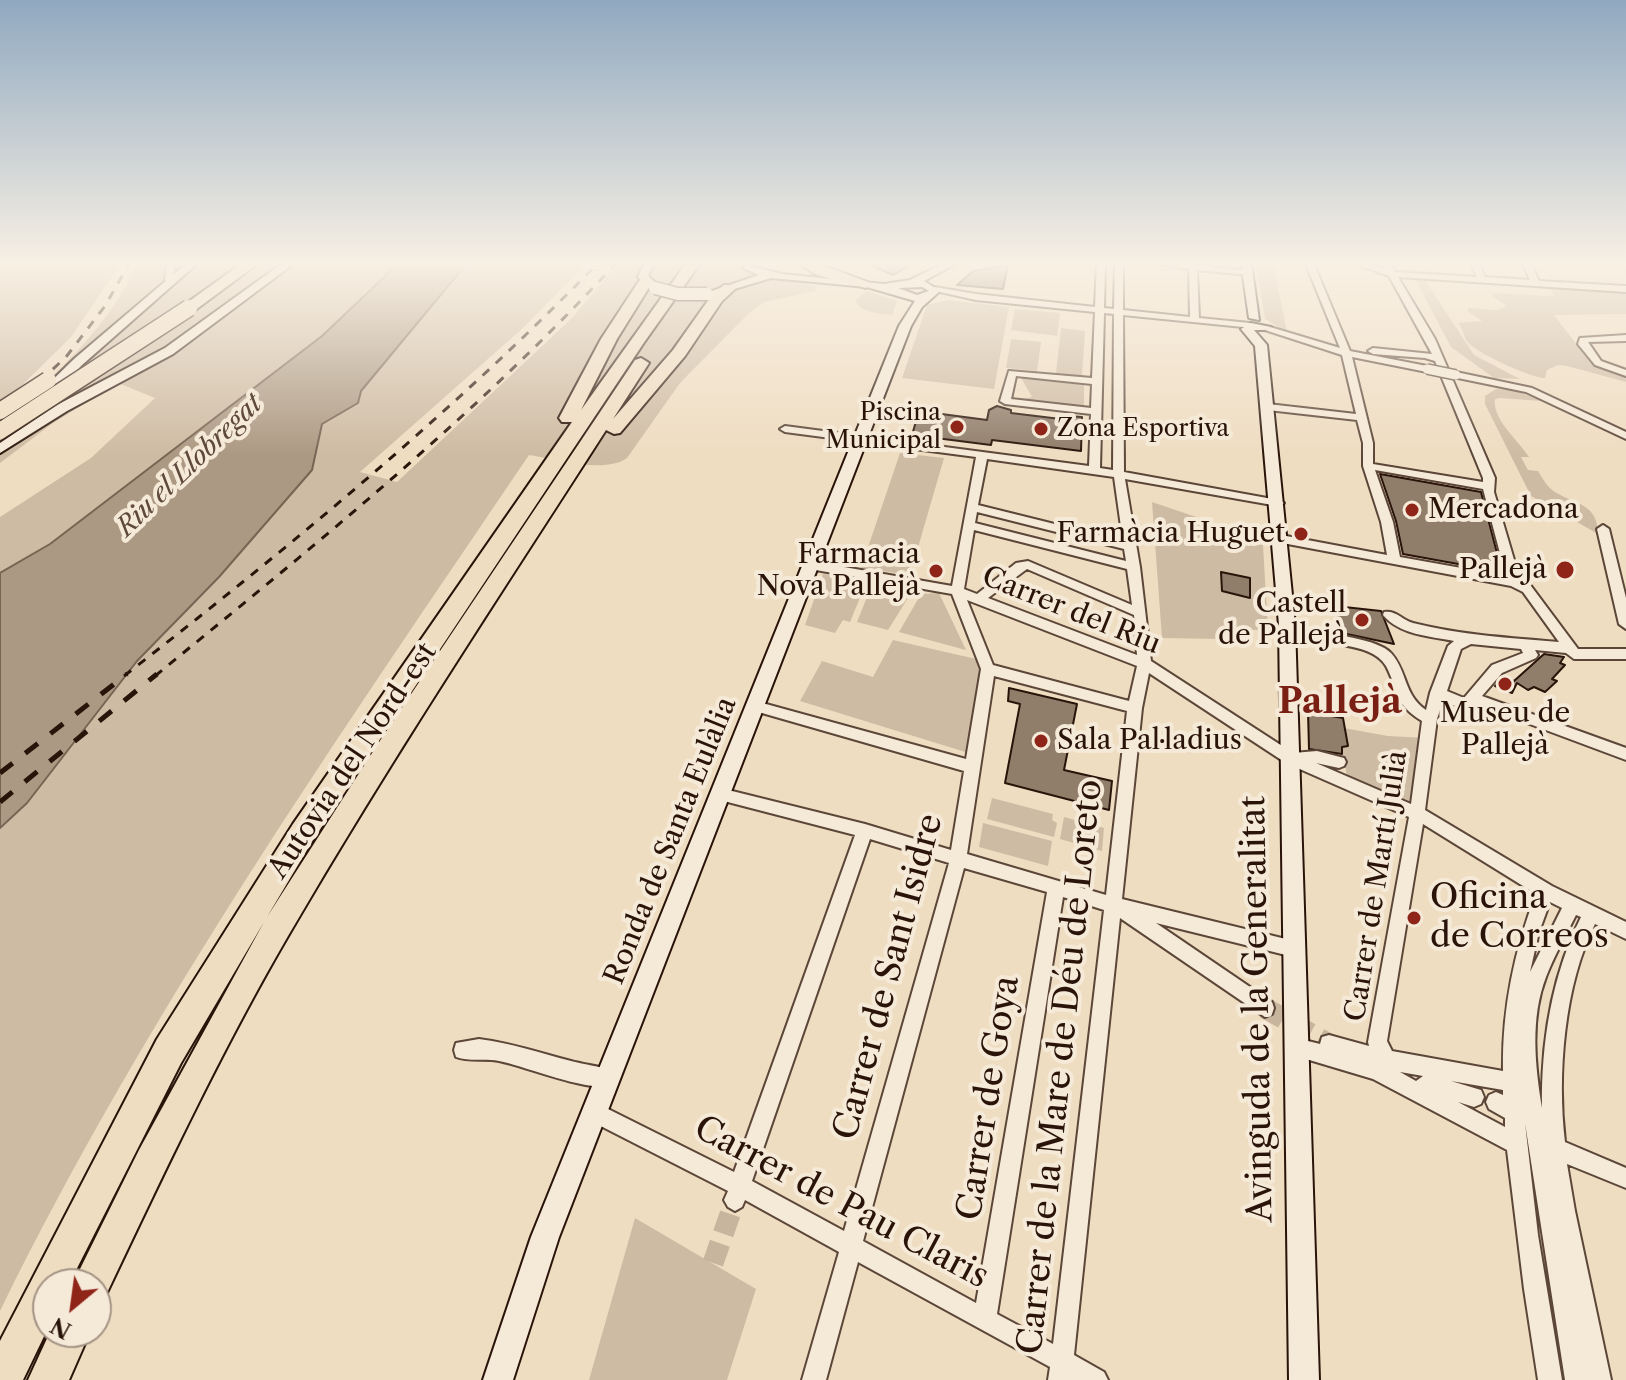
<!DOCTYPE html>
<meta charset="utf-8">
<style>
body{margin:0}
#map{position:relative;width:1626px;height:1380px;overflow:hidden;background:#efddc2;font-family:"Libre Caslon Text",serif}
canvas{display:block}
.north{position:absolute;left:32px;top:1268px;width:80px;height:80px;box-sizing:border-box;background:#f5e9d7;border:2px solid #a49485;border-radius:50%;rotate:209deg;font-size:22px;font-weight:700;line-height:32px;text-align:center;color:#2a140a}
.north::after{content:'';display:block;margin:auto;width:28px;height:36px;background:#8f2418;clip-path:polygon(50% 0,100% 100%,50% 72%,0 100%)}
</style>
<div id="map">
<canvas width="1626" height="1380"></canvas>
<div class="north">N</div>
</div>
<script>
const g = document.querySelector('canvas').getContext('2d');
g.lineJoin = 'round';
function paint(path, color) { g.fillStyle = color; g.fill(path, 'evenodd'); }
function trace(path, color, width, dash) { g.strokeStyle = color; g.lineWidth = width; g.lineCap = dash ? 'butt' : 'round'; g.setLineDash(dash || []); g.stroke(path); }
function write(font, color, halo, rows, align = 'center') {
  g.font = font + ' "Libre Caslon Text",serif'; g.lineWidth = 8; g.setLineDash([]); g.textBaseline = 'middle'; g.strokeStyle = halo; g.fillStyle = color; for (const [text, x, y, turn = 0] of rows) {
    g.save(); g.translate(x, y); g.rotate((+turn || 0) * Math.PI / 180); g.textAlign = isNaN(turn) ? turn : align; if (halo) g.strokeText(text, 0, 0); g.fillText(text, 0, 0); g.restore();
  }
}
paint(new Path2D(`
 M0,262H122L71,337L0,407Z
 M137,262H400L322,336L50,544L0,572V517L91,458L155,398L118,383L53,423L0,463V424C51,377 111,328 137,262Z
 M468,262H588L523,328L360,472L397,482L571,319L620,262H731L761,275L816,286L815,291L764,302L749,313L680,383L627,458C605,474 556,459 529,455C341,733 148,1009 0,1311V828L27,803L137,661L219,577L312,470L322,424L358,403L361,391Z
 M1256,262H1273L1287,332L1265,319Z
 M1415,279L1425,280L1474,355L1520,379L1494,378L1451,347Z
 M1550,288L1626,292V314L1554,315L1591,363L1626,376V382L1567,366L1558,365L1547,370L1545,378C1531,378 1473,352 1466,340C1463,333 1463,329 1458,323L1482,321L1467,311L1469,308L1497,310L1507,306L1492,296V293L1554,296Z
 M867,291L897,301L892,315C879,313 862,314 855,300Z
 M947,300L1009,307L994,389L902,378L927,305Z
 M1015,309L1060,313L1057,336L1011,330Z
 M1061,328L1085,331L1082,376L1056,373Z
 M1011,339L1041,342L1037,371L1006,368Z
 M1020,376L1084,385V408L1018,400L1032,397Z
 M1496,389L1514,390L1542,401L1500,398L1495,399C1492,419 1518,440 1529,457H1521L1528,470L1538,471C1543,479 1547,487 1555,492C1574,504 1598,503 1598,534L1531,496L1485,404V396Z
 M900,453L944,458L910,575L861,568Z
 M1152,502L1223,526V536L1263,545L1268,631L1219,627L1221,639L1162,638Z
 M823,574L867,581L850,622L843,620L835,633L805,625Z
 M873,582L913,590L888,630L857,622Z
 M939,593L966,650L899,632L921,594Z
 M893,640L985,661L975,755L800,701L822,661L873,677Z
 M1338,727L1388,736L1427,738L1417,815L1347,784C1348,770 1342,760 1342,747L1348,745L1347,738L1339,735Z
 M992,798L1053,814L1052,820L1057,823L1054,837L987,819Z
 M1064,817L1104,828L1102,851L1060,839Z
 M983,823L1052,841L1048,866L979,847Z
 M635,1218L756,1289L727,1380H589Z`), '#cebba3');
const water = new Path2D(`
 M400,262H468L361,391L358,403L322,424L312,470L219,577L137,661L27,803L0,828V573L50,544L322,336Z`);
paint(water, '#ac9983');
trace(water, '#786453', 2);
const building = new Path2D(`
 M863,262H916L893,275Z
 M1008,265L1003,289L957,285L973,271Z
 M997,406L1011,410V413L1069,420V416L1082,417L1081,451L992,440L991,445L912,435L919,411L987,420L989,410Z
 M1380,474L1481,492L1502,572L1403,554L1396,521Z
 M1221,572L1250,578V598L1222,591Z
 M1335,606L1381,611L1394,644L1342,633Z
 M1544,654L1564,657L1560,663L1565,665L1552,679L1557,681L1545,692L1534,687L1528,690L1517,683L1512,693L1495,686L1503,677L1514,681Z
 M1009,688L1077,704L1064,770L1112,781L1109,810L1005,783L1020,704L1008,701Z
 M1308,712L1343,718L1348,746L1342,747V754L1309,749Z`);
paint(building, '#907d6a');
trace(building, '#2a140a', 2);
trace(new Path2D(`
 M1265,1008L1329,1044
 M713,1263L735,1200`), '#c8b59d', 21, [21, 10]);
const street = new Path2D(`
 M167,262H175L173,281L169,283L165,281Z
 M1097,262H1105L1104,308L1114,309L1115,262H1123V310L1190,317L1189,269L1146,262H1197V265L1249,271L1253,273L1249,275L1197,270L1199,318L1250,323L1254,326L1253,328L1123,315L1124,472L1278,500L1284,503L1278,506L1125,479L1140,567L1151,661L1293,753L1317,751L1344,758L1346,762L1344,766L1339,768L1316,763L1411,804L1422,721C1393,703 1400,693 1386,666C1371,640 1314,644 1287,642L1280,637L1282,634C1304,629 1375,636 1391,653C1408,672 1403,694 1426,710L1430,693L1448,646L1454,641C1429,636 1400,635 1383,615L1384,612C1396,610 1402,620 1413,623C1460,635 1510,638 1559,642L1523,592L1511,586L1277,542L1275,539L1281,535L1387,555L1381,522L1363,466V443L1357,420L1268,410L1263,407L1268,404L1356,414L1342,355L1265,330L1270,327L1340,348L1305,262H1313L1350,351L1427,366L1432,369L1427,372L1352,357L1373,443V464L1483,482V478L1435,361L1425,358L1373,354L1368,351L1373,348L1432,354L1389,276L1350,262H1363L1385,269L1381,262H1389L1395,272L1477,277L1470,262H1478L1485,277L1530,280L1522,262H1530L1539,281L1626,286V292L1398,277L1435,339L1495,478L1494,492L1520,580L1531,586L1578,649H1626V659H1574L1566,653L1535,650L1538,655L1536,658L1502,673L1482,696L1626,748V760L1484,707L1473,713L1443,701L1437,719L1425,810L1552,886L1626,922V939L1595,924C1564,985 1557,1075 1565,1142L1626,1168V1188L1567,1164L1575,1211L1611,1380H1565L1525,1123L1538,1235L1562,1380H1538L1524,1289L1507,1150L1373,1079L1296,1056L1289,1054L1287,1047L1289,1040L1296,1038L1320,1044L1322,1037L1329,1035L1369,1046L1368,1042L1409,817L1286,763L1149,673L1142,708L1122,899L1294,941L1300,943L1303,949L1300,955L1294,957L1156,923L1272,1002L1274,1008L1272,1014L1265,1017L1120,918L1074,1355L1104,1372L1108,1380H1048L1050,1367L858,1262L826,1380H802L839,1252L745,1200L742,1207L735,1211L728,1207L724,1200L728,1191L587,1119L584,1112L587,1105L594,1102L734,1172L855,835L720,800L715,798L712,794L715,790L720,788L865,824L951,850L964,771L755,711L750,710L748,706L750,702L755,701L966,759L981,669L952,594L810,569L804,565L810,561L952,586L976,457L785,432L780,429L785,426L1089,466L1091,414L1005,404L1000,401L1009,371L1092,378L1095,312L976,300L931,290L935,287L976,294L1095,307ZM1104,313L1114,314L1113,470L1100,468ZM1016,376L1092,384L1091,408L1011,399ZM987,459L1114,477L1123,541L978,505ZM1375,470L1483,489L1506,576L1400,557L1393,522ZM977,512L1124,549L1126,561L975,523ZM974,530L1127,569L1132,605L1028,561L1016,563L977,594L964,589ZM1027,569L1134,615L1137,655L988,598ZM967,600L1137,666L1129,701L993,665ZM1471,644L1521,649L1523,653L1492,665L1464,698L1447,691L1461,649ZM994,676L1127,711L1106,895L967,854ZM1423,824L1536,894C1514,951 1502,1009 1503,1071L1392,1051L1387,1041ZM870,839L949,863L844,1231L752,1181ZM964,868L1047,892L976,1303L863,1241ZM1063,897L1104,910L1053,1344L997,1314ZM1550,902L1562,908L1530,972L1539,932ZM1576,915L1581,917C1552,975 1541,1043 1542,1108C1535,1066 1530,1018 1546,977C1554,956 1566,935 1576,915ZM1400,1072L1423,1076L1416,1081ZM1451,1081L1503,1090V1095L1496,1092L1489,1095L1486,1102L1489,1109L1505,1118V1127L1458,1102L1474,1107L1481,1104L1484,1097L1481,1090Z
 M1626,335V341L1588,342L1601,361L1626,370V376L1595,365L1578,344L1580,338Z
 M1456,372L1532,388L1626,432V439L1526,392L1453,377L1451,375Z
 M1603,525L1609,529L1626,598V629L1619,624L1597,529Z
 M479,1039C511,1043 540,1053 571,1061C585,1065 600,1066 614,1071L617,1078L614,1085C592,1094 525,1066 499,1061C485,1058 469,1062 456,1057L454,1050L456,1043Z`);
const secondary = new Path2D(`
 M188,262H199L82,365L39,409H29V403L74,359Z
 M284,262H296L173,354L67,411L0,453V443L57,405L165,348Z
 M645,262H655L648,276L659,286V290H651L638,277Z
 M946,262H959L924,281L940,291L922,307L911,326L559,1237L513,1380H483L531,1237L899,326L915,301L867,287L771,278L711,296L706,293L759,275L743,268L748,265L781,274L884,284L910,280ZM922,287L929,291L917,295L898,288Z
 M1241,262H1251L1259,320L1249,318Z
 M1251,323L1271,327L1265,330H1254L1267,345L1295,625L1319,1380H1289L1279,625L1255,346L1241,329Z`);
const highway = new Path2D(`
 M244,262H260L194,311H184V305Z
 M687,262H701L645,341L313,840L267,917L383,736L635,360L641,358L649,363L613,419L673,350L712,295L724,285H734L736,288L722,301L685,356L620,433L614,434L606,430C498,598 388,764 288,936C221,1051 162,1177 105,1297L96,1301V1284H73L79,1271L139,1150L264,922L181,1063L69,1284H48V1328L23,1380H0V1341L157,1039L293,824L572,422H562L559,418L601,339L639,281L646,277L653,281L617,339L581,410Z
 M796,262H814L873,284L866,288L817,275Z
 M50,1332H90L69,1380H28Z`);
trace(street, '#5b4638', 4);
trace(secondary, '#2a140a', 4);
trace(highway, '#2a140a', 4);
paint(street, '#f5e9d7');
paint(secondary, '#f5e9d7');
paint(highway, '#efddc2');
trace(new Path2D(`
 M0,418L66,357L105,306L130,262
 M124,676C291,546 452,413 599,262
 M155,676C315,545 477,415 617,262`), '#2a140a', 3, [9, 9]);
trace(new Path2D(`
 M0,773L127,674
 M0,802L157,674`), '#2a140a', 5, [16, 16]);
const streetBridge = new Path2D(`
 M1427,369L1456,375`);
const secondaryBridge = new Path2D(`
 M655,288L678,294H707`);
const highwayBridge = new Path2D(`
 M0,411L48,380
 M0,431L189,308`);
trace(streetBridge, '#5b4638', 12, []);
trace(secondaryBridge, '#2a140a', 15, []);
trace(highwayBridge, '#2a140a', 19, []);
trace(streetBridge, '#f5e9d7', 9);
trace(secondaryBridge, '#f5e9d7', 12);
trace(highwayBridge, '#efddc2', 16);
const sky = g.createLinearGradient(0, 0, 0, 455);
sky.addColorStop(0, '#90a9c0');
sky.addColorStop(0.58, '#f8f0e4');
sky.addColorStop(1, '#f8f0e400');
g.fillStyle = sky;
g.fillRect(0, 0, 1626, 455);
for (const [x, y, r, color] of [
 [957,427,8,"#8f2418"],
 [1041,429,8,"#8f2418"],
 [1412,510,8,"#8f2418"],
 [1301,534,8,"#8f2418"],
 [1565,570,10,"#8f2418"],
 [936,571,8,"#8f2418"],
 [1362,620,8,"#8f2418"],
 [1505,684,8,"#8f2418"],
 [1041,741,8,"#8f2418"],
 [1414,918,8,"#8f2418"]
]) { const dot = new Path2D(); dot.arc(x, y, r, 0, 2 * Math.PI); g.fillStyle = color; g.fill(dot); trace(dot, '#f5e9d7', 3); }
write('24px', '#2a140a', '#f5e9d7', [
 ["Piscina",941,413],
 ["Municipal",941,441],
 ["Zona Esportiva",1057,429,"left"]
], 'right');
write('italic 26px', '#5e493a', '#f5e9d7', [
 ["Riu el Llobregat",190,466,-44]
]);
write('28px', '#2a140a', '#f5e9d7', [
 ["Mercadona",1428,510,"left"],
 ["Farmàcia Huguet",1285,534],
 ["Farmacia",920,555],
 ["Nova Pallejà",920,587],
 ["Pallejà",1547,570],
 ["Castell",1346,604],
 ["de Pallejà",1346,636],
 ["Museu de",1505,714,"center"],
 ["Pallejà",1505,746,"center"],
 ["Sala Pal·ladius",1057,741,"left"]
], 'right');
write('28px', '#2a140a', '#f5e9d7', [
 ["Carrer del Riu",1071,611,22],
 ["Autovia del Nord-est",353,761,-56],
 ["Ronda de Santa Eulàlia",671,841,-68],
 ["Carrer de Martí Julià",1377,886,-81]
]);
write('34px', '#2a140a', '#f5e9d7', [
 ["Oficina",1430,898],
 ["de Correos",1430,937]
], 'left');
write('34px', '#2a140a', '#f5e9d7', [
 ["Carrer de Sant Isidre",889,977,-75],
 ["Avinguda de la Generalitat",1258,1009,-91],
 ["Carrer de la Mare de Déu de Loreto",1061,1067,-84],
 ["Carrer de Goya",989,1098,-81],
 ["Carrer de Pau Claris",841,1203,28]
]);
write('bold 36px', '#7a1f14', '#f5e9d7', [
 ["Pallejà",1340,703]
]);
</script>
